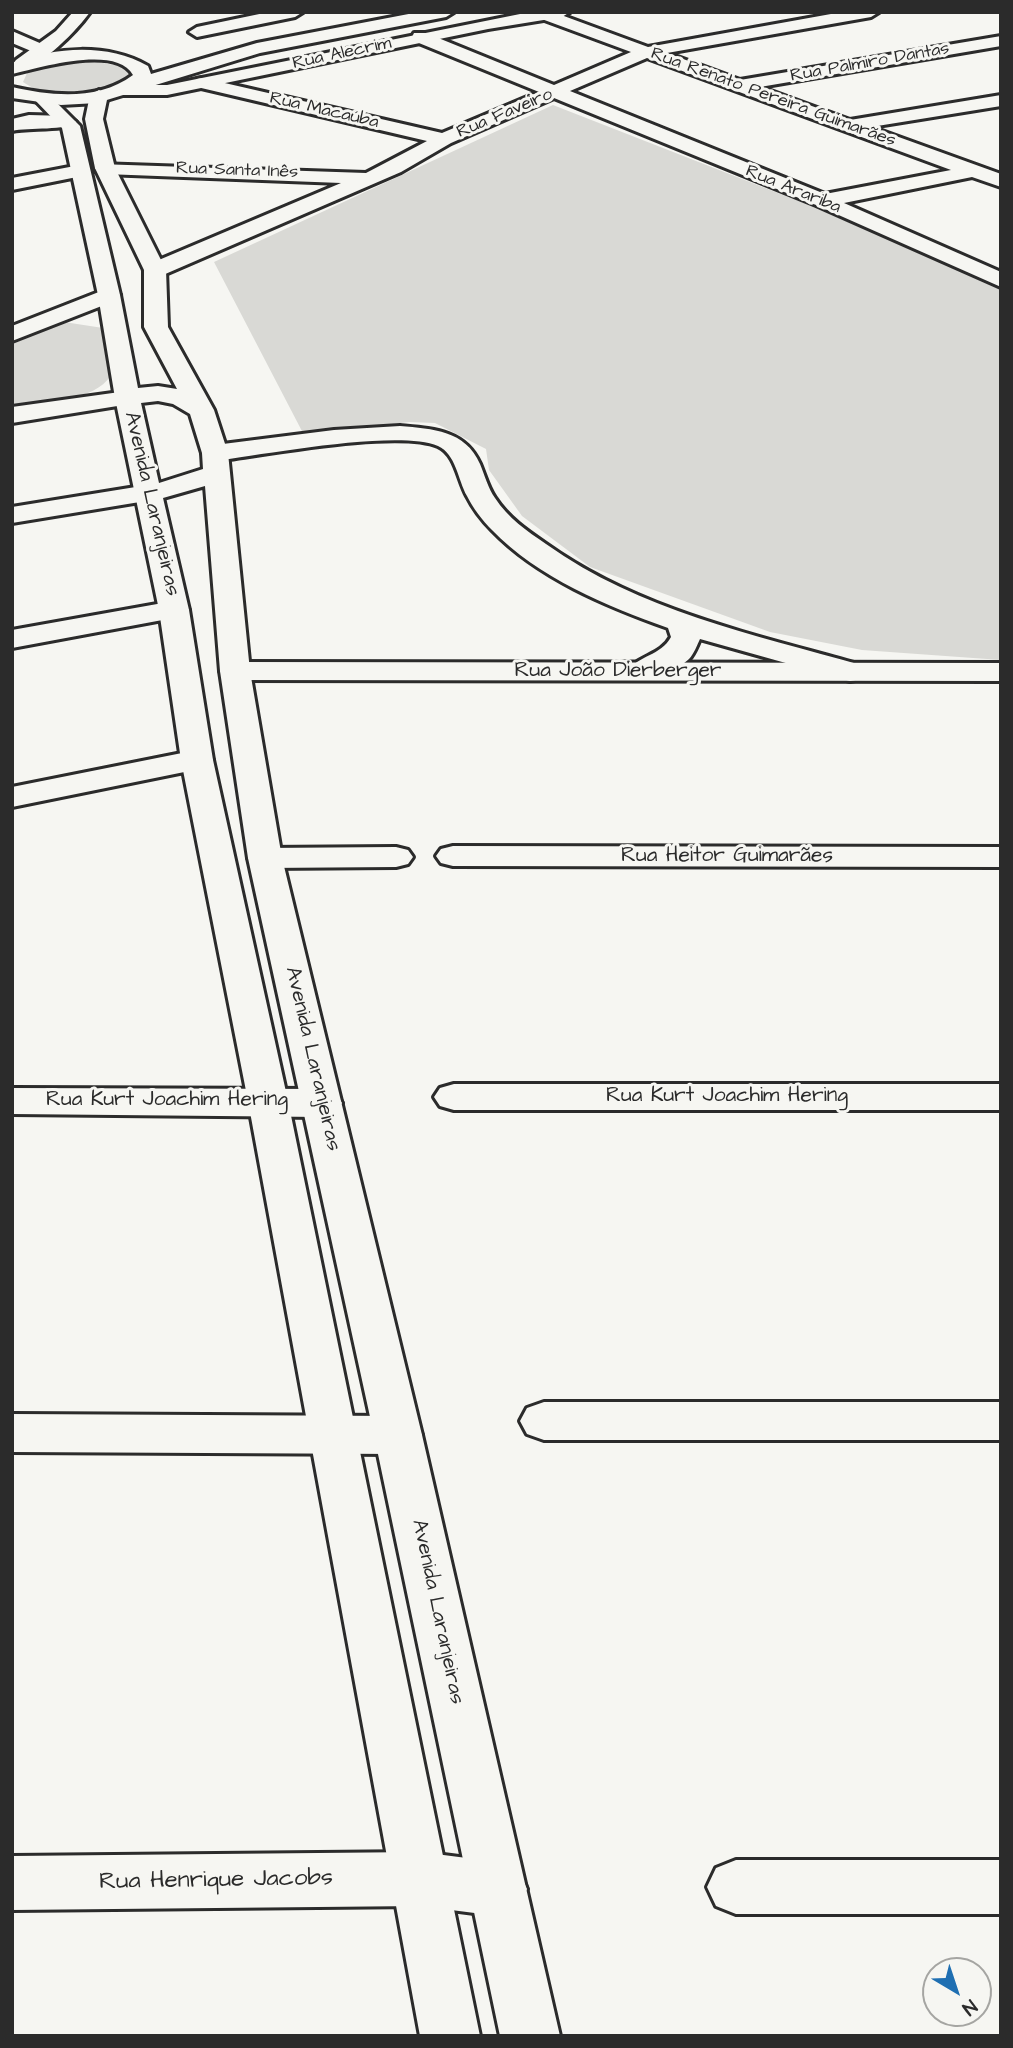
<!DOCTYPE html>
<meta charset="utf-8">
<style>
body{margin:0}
#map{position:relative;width:1013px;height:2048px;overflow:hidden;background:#f6f6f2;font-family:"Architects Daughter",sans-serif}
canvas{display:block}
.frame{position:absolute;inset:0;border:14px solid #2b2b2b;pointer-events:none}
.north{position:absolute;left:922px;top:1957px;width:70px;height:70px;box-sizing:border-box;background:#f6f6f2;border:2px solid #a5a5a2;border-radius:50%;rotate:141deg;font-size:19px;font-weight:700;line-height:28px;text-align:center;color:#2b2b2b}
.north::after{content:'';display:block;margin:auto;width:24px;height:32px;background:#1f6fb2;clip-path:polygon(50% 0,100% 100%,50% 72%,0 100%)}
</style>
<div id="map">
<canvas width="1013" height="2048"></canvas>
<div class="frame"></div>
<div class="north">N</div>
</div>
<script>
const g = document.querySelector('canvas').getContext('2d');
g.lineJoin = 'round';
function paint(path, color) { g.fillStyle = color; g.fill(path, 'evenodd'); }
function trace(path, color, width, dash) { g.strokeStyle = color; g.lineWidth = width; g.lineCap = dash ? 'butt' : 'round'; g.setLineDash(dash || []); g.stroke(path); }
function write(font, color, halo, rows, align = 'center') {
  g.font = font + ' "Architects Daughter",sans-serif'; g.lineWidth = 6; g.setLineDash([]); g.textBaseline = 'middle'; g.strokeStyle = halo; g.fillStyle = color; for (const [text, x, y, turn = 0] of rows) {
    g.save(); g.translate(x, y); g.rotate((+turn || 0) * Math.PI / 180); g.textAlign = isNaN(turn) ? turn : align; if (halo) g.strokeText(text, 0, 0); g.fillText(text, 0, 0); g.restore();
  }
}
paint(new Path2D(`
 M86,60L131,68L132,78C101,97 54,104 23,82L28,71Z
 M553,105L801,202L1001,287V660L862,650L770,632L590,567L522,516L489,470L486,449L435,423L409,422L304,435L214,262Z
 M64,322L103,328L111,375C94,403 42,401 12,406V341Z`), '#d9d9d5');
const minor = new Path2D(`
 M269,12H303L295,17L197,37L189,32L197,27Z
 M539,12H553L648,47L842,12H879L871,17L667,53L740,80L1001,36V46L760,87L850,120L1001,95V106L871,127L1001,174V187L972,177L844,203L1001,272V287L816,205L554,98L451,143L401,172L163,275L155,277L144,270L147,265L341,183L105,174L98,172L95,168L98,164L366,173L427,141L197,87L194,83L197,79L203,78L442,133L539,92L414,41L412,37L414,33H426L554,85L631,52L539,18ZM647,58L951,170L825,194L570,91Z
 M12,31L49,47L52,51L43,56L12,43Z
 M29,115L67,116L76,122C68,131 28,127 12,131V119Z
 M80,165L87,167L90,171L87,175L12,190V178Z
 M109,288L120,295L117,300L12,341V326Z
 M127,391L136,393L139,398L136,403L12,423V407Z
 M400,426C433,429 465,430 480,464C485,476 488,488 495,498C508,518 527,531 546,544C640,611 752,634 861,665L865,672L861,679L850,681L700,639C697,645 694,654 689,659C675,672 649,683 631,679L627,672C638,655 661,656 671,637L668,628C607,606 538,578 492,530C482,520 473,508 467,496C458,480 456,454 438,446C397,429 263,455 215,461L206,459L202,453L206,447L215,445L334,430Z
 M148,485L158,487L161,493L158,499L12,523V507Z
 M174,601L184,604L189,610L184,616L12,648V630Z
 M197,750L209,753L213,760L209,767L12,807V787Z
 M453,846L1001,847V867L453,866L441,863L436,856L441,849Z
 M396,847L408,850L413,857L408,864L396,867L265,868L253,865L248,858L253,851L265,848Z
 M454,1084H1001V1110H454L440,1106L434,1097L440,1088Z
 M12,1088L322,1089L336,1093L342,1103L336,1113L322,1117L12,1114Z
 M544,1402H1001V1440H544L527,1434L520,1421L527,1408Z
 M12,1414L398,1416L415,1422L422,1435L415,1448L398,1454L12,1452Z
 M420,1852L498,1862L518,1870L527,1889L518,1908L498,1916L420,1906L12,1910V1856Z
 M736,1860H1001V1914H736L716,1906L707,1887L716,1868Z`);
const tertiary = new Path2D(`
 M530,12H570L562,17L488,29L167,95H120L111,90L120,85H167Z
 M235,662L1001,663V681L235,680L224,678L220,671L224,664Z`);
const secondary = new Path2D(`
 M73,12H90C78,29 37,73 16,68L13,64L16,60L56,31Z
 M99,90L108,95L103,119L115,168L166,270L168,327L214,410L228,453L250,671L282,858L422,1435L560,2036H500L374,1435L248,858L220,671L205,486L163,498L189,610L213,760L288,1101L480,2036H420L248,1101L181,760L159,610L115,398L98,295L62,128L33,98L36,94H48L80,126L120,295L138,388L158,386L177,389L144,327V270L95,168L85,119L90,95ZM158,401L173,404L190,414L202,453L203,469L159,483L141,403Z`);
const trunk = new Path2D(`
 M419,12H454L446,17L260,53L97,103L61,105L12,98V87C52,96 98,101 133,75C116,44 39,68 12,74V63C56,47 107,43 148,66L151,74L257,43Z`);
trace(minor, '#2b2b2b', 6);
trace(tertiary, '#2b2b2b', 6);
trace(secondary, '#2b2b2b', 6);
trace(trunk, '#2b2b2b', 6);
paint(minor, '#f6f6f2');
paint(tertiary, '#f6f6f2');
paint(secondary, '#f6f6f2');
paint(trunk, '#f6f6f2');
write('18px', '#2b2b2b', '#f6f6f2', [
 ["Rua Alecrim",342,54,-12],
 ["Rua Palmiro Dantas",870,63,-10],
 ["Rua Renato Pereira Guimarães",773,98,20],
 ["Rua Macaúba",324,111,13],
 ["Rua Faveiro",505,114,-23],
 ["Rua Santa Inês",237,171,2],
 ["Rua Arariba",793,190,22]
]);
write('21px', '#2b2b2b', '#f6f6f2', [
 ["Avenida Laranjeiras",151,504,77],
 ["Rua João Dierberger",618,672],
 ["Rua Heitor Guimarães",727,857],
 ["Avenida Laranjeiras",312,1059,77],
 ["Rua Kurt Joachim Hering",727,1097],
 ["Rua Kurt Joachim Hering",167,1101],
 ["Avenida Laranjeiras",437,1612,78]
]);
write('24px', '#2b2b2b', '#f6f6f2', [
 ["Rua Henrique Jacobs",216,1881,-1]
]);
</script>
